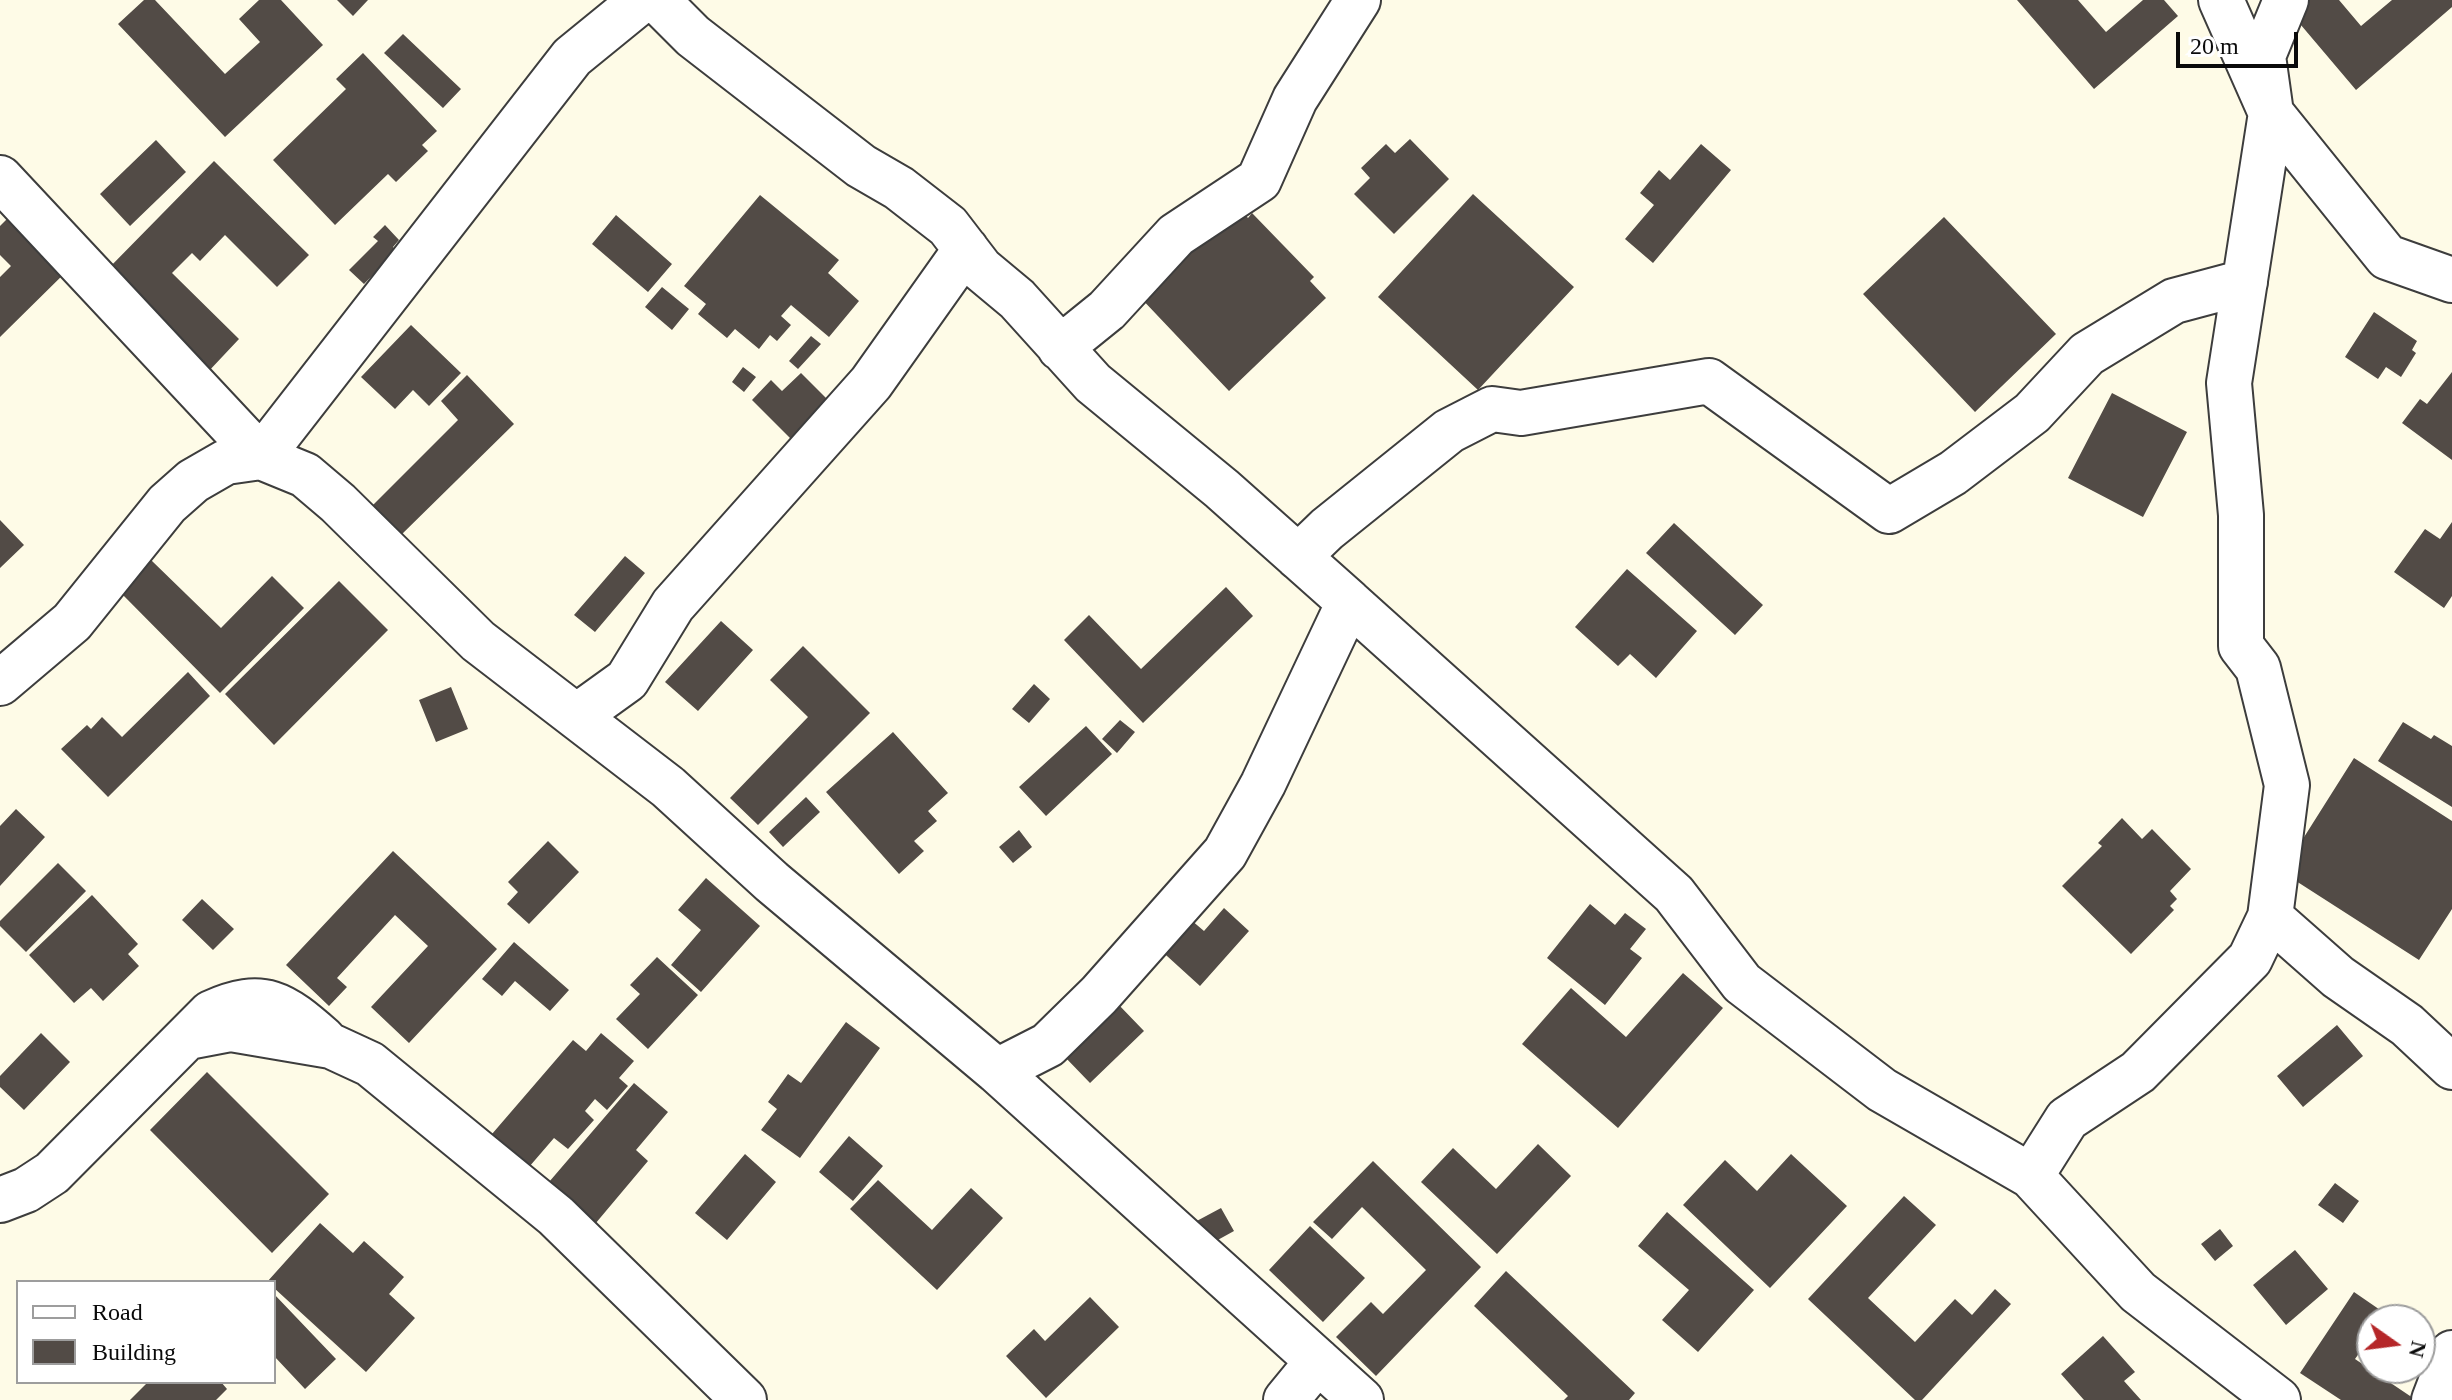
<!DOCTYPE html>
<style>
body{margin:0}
#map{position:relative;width:2452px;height:1400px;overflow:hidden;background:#fefbe7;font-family:"Times New Roman",serif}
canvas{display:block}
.legend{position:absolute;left:16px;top:1280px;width:260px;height:104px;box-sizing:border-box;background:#fff;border:2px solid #9d9d9d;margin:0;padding:10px 14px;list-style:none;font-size:24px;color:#0a0a0a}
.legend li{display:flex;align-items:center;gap:16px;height:40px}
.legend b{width:40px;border:2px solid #9d9d9d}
.north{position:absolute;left:2356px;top:1304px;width:80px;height:80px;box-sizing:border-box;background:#fff;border:2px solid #9d9d9d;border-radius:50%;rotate:104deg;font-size:22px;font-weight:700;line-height:32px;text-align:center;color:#0a0a0a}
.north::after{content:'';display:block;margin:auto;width:28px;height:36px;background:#b52729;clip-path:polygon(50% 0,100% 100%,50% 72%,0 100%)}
.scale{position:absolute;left:2176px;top:32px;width:122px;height:36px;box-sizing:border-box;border:4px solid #0a0a0a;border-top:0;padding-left:10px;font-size:24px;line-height:28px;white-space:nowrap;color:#0a0a0a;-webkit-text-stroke:6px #fff;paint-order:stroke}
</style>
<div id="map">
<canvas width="2452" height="1400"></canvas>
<ul class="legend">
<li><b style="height:10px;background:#fff"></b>Road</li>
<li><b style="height:22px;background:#524b46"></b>Building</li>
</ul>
<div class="north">N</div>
<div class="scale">20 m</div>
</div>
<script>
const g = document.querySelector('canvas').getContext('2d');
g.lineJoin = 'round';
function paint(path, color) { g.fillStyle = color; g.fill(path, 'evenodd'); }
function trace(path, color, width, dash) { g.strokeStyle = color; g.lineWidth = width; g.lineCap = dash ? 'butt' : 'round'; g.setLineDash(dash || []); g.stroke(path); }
paint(new Path2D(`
 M144,0H155L225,74L260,42L239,19L259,0H281L323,45L225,137L118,24Z
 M337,0H368L353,16Z
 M2017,0H2078L2106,32L2143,0H2164L2178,16L2094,89Z
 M2290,0H2339L2361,26L2392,0H2452V7L2356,90L2284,5Z
 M403,34L461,89L443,108L384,53Z
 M363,53L437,131L422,145L428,151L396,182L388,174L335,225L273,160L346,89L336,79Z
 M1410,139L1449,179L1394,234L1354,194L1370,178L1361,168L1386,144L1395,153Z
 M156,140L186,172L130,226L100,194Z
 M1701,144L1731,170L1653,263L1625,239L1654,205L1640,193L1659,170L1670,180Z
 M214,161L309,255L277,287L225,235L200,261L192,253L172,273L239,339L207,373L105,272Z
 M1473,194L1574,287L1478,390L1378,297Z
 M760,195L839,260L828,273L859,301L829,337L791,305L781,316L791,325L777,341L770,335L759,349L735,329L727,338L698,314L706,304L684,286Z
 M1234,203L1248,218L1252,213L1314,277L1310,281L1326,298L1229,391L1138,295Z
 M17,209L72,266L0,337V277L11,266L0,255V226Z
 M616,215L672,264L648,292L592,244Z
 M1944,217L2056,334L1975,412L1863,294Z
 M385,225L399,240L393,247L396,251L364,284L349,270L378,241L373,237Z
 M662,287L689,309L672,330L645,307Z
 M2374,312L2417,341L2412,350L2416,353L2401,377L2386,367L2378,379L2345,357Z
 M411,325L461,373L429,406L413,390L395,409L361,377Z
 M811,336L821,344L798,369L789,361Z
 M743,367L756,377L744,392L732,382Z
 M2452,372V460L2402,423L2420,399L2427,404Z
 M801,373L831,403L793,441L752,400L771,380L782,391Z
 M467,375L514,424L399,537L370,508L458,420L441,401Z
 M2112,393L2187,432L2143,517L2068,478Z
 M0,520L24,545L0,568Z
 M2452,522V596L2444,608L2394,572L2425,529L2440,539Z
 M1674,523L1763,605L1735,635L1646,553Z
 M625,556L645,573L595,632L574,615Z
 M151,560L221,628L272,576L304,608L220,693L120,592Z
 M1627,569L1697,631L1656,678L1630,654L1618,666L1575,627Z
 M339,581L388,630L274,745L225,694Z
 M1226,587L1253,616L1143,723L1064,640L1089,615L1141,669Z
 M721,621L753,650L698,711L665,682Z
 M803,646L870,713L758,825L730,798L808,717L770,680Z
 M188,672L210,696L108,797L61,749L87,725L91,729L102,717L122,737Z
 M1034,684L1050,699L1029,723L1012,709Z
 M451,687L468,729L436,742L419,700Z
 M1120,720L1135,732L1117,753L1102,739Z
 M2403,722L2431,739L2434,735L2452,746V807L2378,761Z
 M1086,726L1112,754L1046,816L1019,787Z
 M893,732L948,793L928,811L937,821L914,841L924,851L899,874L826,792Z
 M2354,758L2452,821V909L2419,960L2282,872Z
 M806,797L820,812L783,847L769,832Z
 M16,809L45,837L0,886V826Z
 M2122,818L2142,839L2152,829L2191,869L2170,891L2177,899L2170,906L2174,910L2131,954L2062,886L2102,846L2098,843Z
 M1019,830L1032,847L1013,863L999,847Z
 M548,841L579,872L529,924L507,904L518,892L508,882Z
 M393,851L497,949L409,1043L371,1007L428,946L395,915L337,978L347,987L329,1006L286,965Z
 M58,863L86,891L26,952L0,926V921Z
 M706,878L760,926L701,992L671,965L701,930L678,910Z
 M92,895L138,944L128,954L139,966L103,1001L91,988L74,1003L29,955Z
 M202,899L234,929L213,950L182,920Z
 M1590,904L1615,925L1625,913L1646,929L1630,949L1642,958L1605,1005L1547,958Z
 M1224,908L1249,931L1200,986L1156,946L1184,914L1204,931Z
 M514,942L569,990L550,1011L515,981L502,996L482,979Z
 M657,957L698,995L648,1049L616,1019L640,994L630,985Z
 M1683,973L1723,1008L1618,1128L1522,1044L1571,988L1626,1037Z
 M1117,1003L1144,1031L1090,1083L1063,1055Z
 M846,1022L880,1048L800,1158L761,1130L777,1109L768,1102L788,1074L801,1083Z
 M2337,1025L2363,1056L2303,1107L2277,1076Z
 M41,1033L70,1062L24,1110L0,1087V1076Z
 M601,1033L634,1061L619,1078L628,1086L607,1110L595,1099L585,1111L594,1120L568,1149L554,1138L529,1167L492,1134L573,1040L586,1051Z
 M207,1072L329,1194L272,1253L150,1130Z
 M634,1083L668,1112L636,1150L648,1161L590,1230L543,1189Z
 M849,1136L883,1166L853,1201L819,1172Z
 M1538,1144L1571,1176L1497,1254L1421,1182L1453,1148L1496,1189Z
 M745,1154L776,1182L727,1240L695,1213Z
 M1791,1154L1847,1206L1770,1288L1683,1205L1725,1160L1757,1191Z
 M1373,1161L1481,1267L1376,1376L1336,1337L1371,1302L1383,1314L1426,1270L1362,1207L1332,1239L1313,1222Z
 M878,1180L932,1230L971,1188L1003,1218L937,1290L850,1209Z
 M2335,1183L2359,1201L2343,1223L2318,1205Z
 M1904,1196L1936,1225L1868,1298L1915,1342L1955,1299L1972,1315L1995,1289L2011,1304L1922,1400H1915L1808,1299Z
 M1221,1208L1234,1231L1205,1247L1193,1223Z
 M1667,1212L1754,1290L1698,1352L1662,1320L1689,1290L1638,1246Z
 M320,1223L353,1253L364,1241L404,1277L389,1294L415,1318L366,1372L274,1288V1282H267Z
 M1310,1226L1365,1278L1323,1322L1269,1270Z
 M2220,1229L2233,1246L2215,1261L2201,1244Z
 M2295,1250L2328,1289L2286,1325L2253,1285Z
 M1506,1271L1635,1393L1629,1400H1564L1568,1396L1474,1306Z
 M2354,1292L2386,1314L2382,1320H2372V1335L2355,1359L2413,1398L2412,1400H2341L2300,1373Z
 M274,1294L336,1359L305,1389L274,1356Z
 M1090,1297L1119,1327L1046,1398L1006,1356L1034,1329L1045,1341Z
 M2103,1336L2135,1372L2124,1381L2141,1400H2084L2061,1374Z
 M148,1382H221L227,1389L216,1400H130Z`), '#524b46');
const minor = new Path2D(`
 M657,0L693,36L861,166L899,188L948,226L981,269L1017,299L1093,383L1222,489L1349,602
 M2221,0L2271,113L2387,257L2452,280
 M0,178L261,457L572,57L642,0
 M1060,348L1107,310L1176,235L1259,180L1295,99L1358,0
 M1298,557L1327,529L1449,431L1492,409L1521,413L1709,381L1889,511L1953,473L2032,413L2087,354L2174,301L2245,282
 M0,683L72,622L167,504L193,481L226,462L261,457L305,475L338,503L478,641L668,787L772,882L997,1071L1361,1400
 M577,716L627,680L673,605L871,383L966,249
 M2270,917L2338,977L2407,1025L2452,1067
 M189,1037L231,1029L331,1046L370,1064L556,1216L744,1400
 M997,1071L1048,1045L1099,995L1225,853L1263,784L1349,602L1674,894L1742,983L1882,1090L2031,1176L2138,1292L2278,1400
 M2031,1176L2067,1119L2138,1072L2250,959L2270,917L2287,785L2258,668L2241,646V515L2229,383L2271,113L2263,56L2286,0
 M0,1200L26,1190L52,1173L211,1013C264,989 283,1004 323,1039
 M1286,1400L1318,1361
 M2434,1400L2452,1353`);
trace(minor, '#3d3d3d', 48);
trace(minor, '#fff', 44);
</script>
